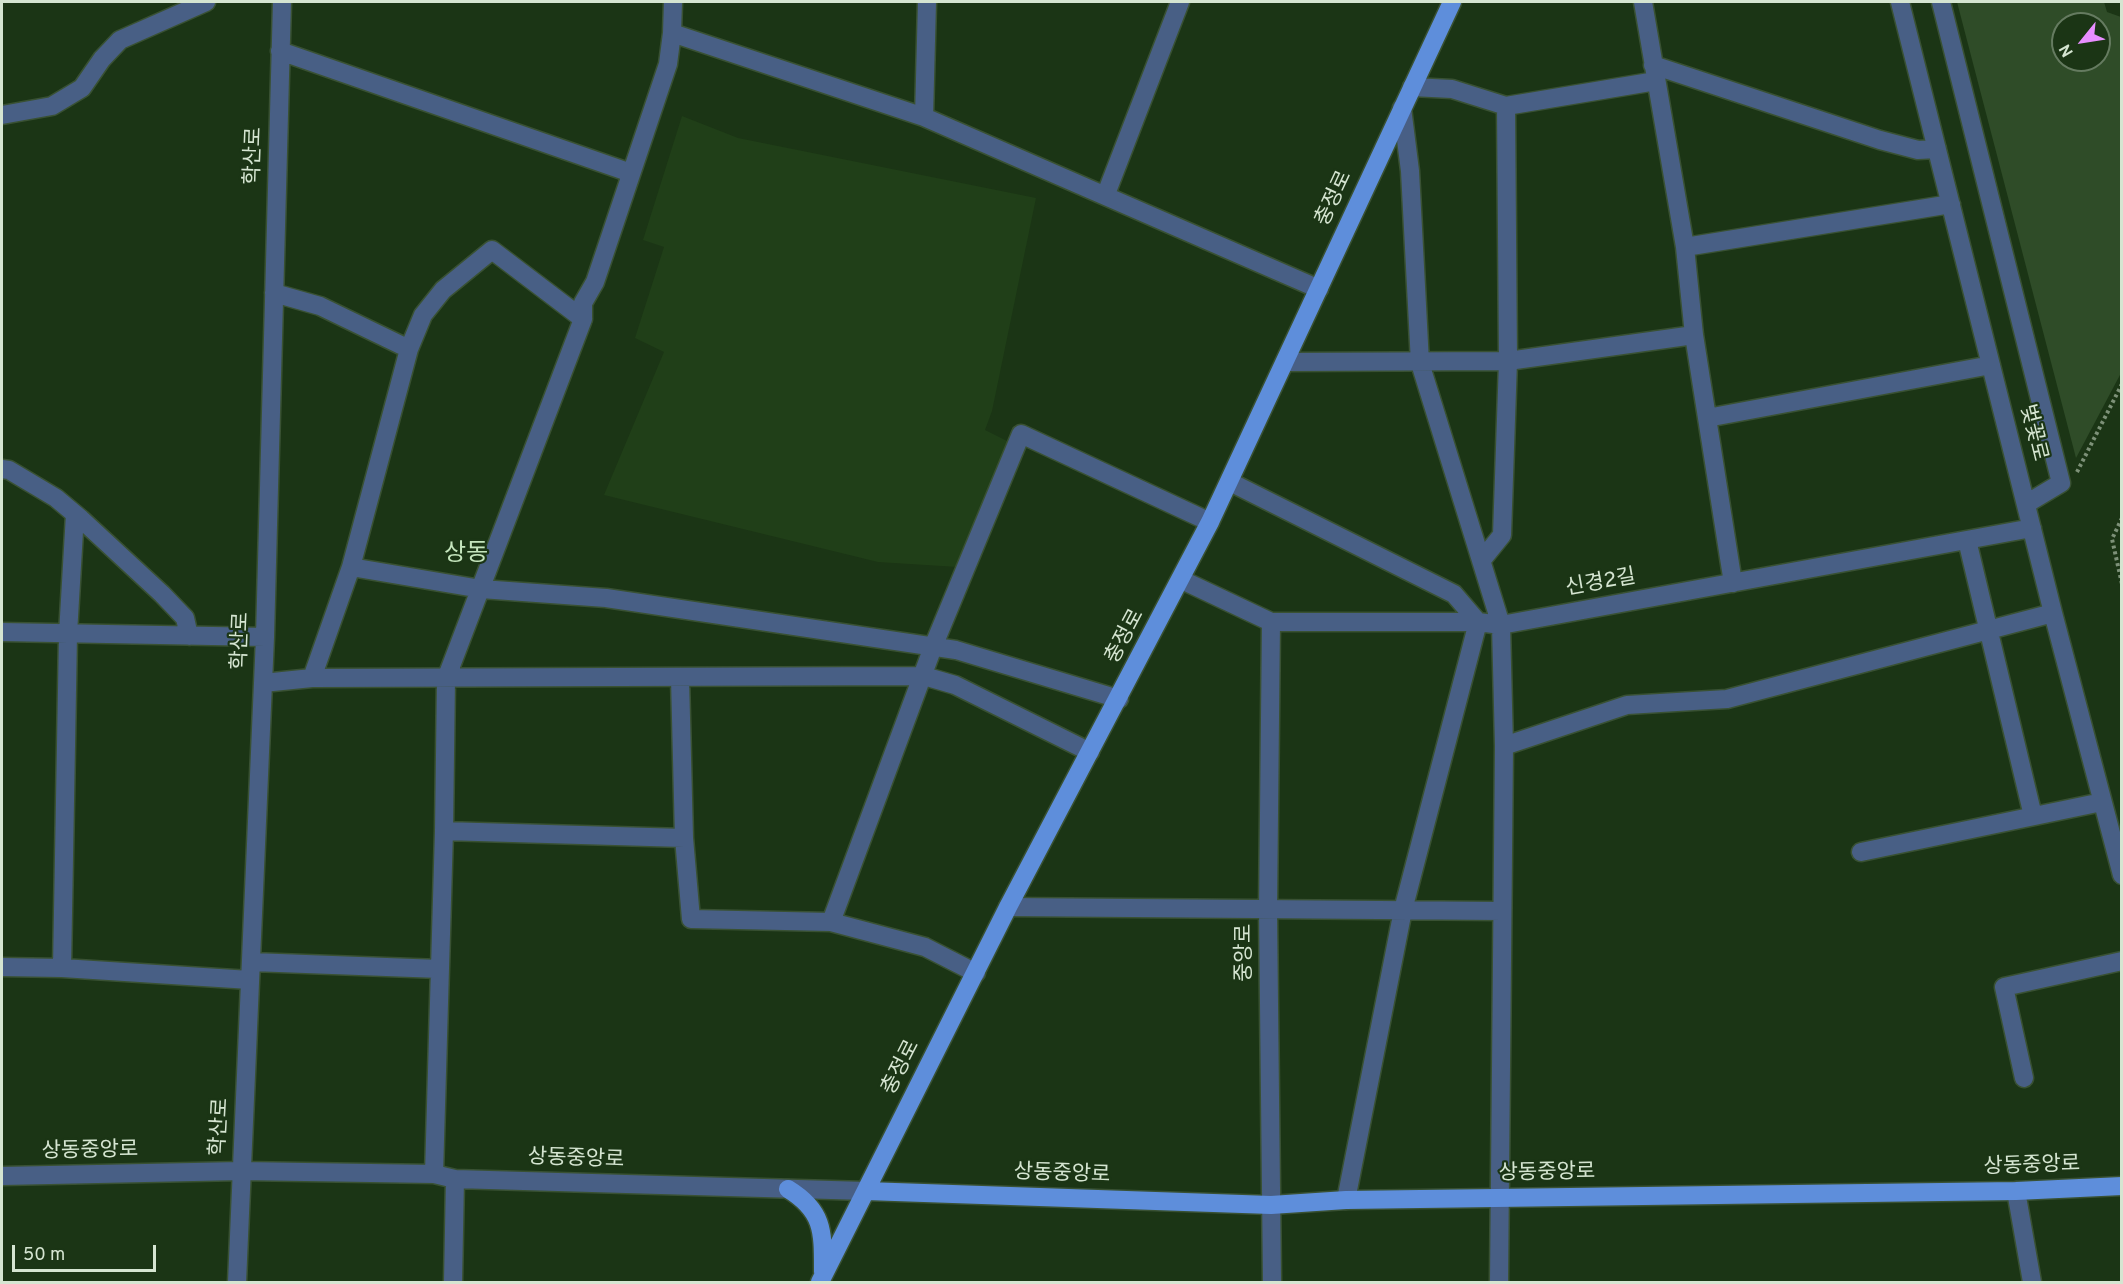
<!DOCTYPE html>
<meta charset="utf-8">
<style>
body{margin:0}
#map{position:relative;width:2123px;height:1284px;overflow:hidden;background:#1b3515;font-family:Overpass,sans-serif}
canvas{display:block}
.frame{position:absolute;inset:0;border:3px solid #d5e5d1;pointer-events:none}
.north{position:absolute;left:2051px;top:12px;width:60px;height:60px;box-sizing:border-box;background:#1b3515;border:2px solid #657b60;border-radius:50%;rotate:240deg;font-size:16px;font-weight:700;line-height:24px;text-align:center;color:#d5e5d1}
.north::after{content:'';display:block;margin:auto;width:21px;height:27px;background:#e88eff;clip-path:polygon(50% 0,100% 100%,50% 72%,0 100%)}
.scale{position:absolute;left:12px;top:1245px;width:144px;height:27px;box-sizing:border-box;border:3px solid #d5e5d1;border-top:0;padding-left:8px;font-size:18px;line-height:21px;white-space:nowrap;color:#d5e5d1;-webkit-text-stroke:4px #1b3515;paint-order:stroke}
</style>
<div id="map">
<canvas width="2123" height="1284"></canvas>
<div class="frame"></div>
<div class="north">N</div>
<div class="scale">50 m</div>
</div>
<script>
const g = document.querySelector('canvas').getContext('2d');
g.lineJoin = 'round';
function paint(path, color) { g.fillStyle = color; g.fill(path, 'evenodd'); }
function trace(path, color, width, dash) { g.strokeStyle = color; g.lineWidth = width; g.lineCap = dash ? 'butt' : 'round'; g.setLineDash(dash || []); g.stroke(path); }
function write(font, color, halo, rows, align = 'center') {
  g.font = font + ' Overpass,"Noto Sans KR",sans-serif'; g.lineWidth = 4.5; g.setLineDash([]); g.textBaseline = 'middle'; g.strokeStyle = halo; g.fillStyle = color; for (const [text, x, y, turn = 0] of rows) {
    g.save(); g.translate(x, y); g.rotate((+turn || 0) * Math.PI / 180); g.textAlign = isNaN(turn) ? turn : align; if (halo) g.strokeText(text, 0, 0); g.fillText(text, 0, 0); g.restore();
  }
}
paint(new Path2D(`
 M682,116L738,138L1036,198L992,411L985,430L1009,442L958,567L878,562L604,495L664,352L635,338L664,247L643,240Z`), '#203f18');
paint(new Path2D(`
 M1957,2H2104L2107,12L2121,17V373L2076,458ZM2063,24H2099V60H2063Z`), '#2f4c28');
const minor = new Path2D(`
 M673,2L672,33L924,117L1319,289
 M1643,2L1685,247L1694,335L1733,583
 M1900,2L2053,613L2122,875
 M1941,2L2061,483L2026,504
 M280,51L631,173
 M1653,65L1880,140L1918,150L1937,149
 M1412,87L1452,89L1506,106L1656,81
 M1402,108L1410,171L1420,363L1501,625L1504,746
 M2,115L52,106L82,88L102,59L120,40L206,2
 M924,117L927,2
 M1106,194L1180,2
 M1685,247L1951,204
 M274,293L320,306L409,349
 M583,319V303L595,282L668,64L672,33
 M1285,362L1508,361L1694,335
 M1707,418L1991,365
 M2,469L9,470L56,498L81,519L162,594L185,618L189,636
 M1230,482L1454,594L1478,622L1403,910L1346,1200
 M75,514L68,634L62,968L250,980
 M1967,540L2033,816
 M1481,561L1502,535L1508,361L1506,106
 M351,567L481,589L606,598L956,650L1119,699
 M1182,580L1271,622H1478L1501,625L2032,528
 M1271,622L1268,910L1272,1282
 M2,632L265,637
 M312,678L351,567L409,349L423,315L443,290L492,250L583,319L446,679L444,831
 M680,678L684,838
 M263,683L312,678L924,676L955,685L1090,752
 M1861,852L2102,802
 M1008,907L1502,911
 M831,922L933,647L1021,434L1210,522
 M252,962L440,969
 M2,967L62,968
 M2024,1078L2004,987L2122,961
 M434,1174L444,831L684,838L691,919L831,922L925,947L976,973
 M2,1176L241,1171L434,1174L455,1179L866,1191
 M2016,1191L2032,1282
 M237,1282L265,637L282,2
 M453,1282L455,1179
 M1499,1282L1504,746L1627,705L1727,699L2053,613`);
const major = new Path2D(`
 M788,1189C824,1211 823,1232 823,1272
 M866,1191L1271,1205L1346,1200L2016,1191L2122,1186
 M820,1282L1008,907L1210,522L1452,2`);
trace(minor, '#395133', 21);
trace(major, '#395133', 21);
trace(new Path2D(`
 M2077,472L2122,384
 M2122,518L2112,539L2122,584`), '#7d9178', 4, [3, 3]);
trace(minor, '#485f85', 18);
trace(major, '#5e8edb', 18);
write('21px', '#d5e5d1', '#1b3515', [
 ["학산로",255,156,-88],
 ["충정로",1335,199,-65],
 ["벚꽃로",2032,433,76],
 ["신경2길",1601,584,-10],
 ["충정로",1126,637,-62],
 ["학산로",242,641,-88],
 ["중앙로",1246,953,-90],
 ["충정로",902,1068,-63],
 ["학산로",221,1127,-87],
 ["상동중앙로",90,1152,-1],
 ["상동중앙로",576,1160,2],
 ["상동중앙로",2032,1167,-2],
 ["상동중앙로",1547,1174,-1],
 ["상동중앙로",1062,1175,2]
]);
write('24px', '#c5e5bd', '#1b3515', [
 ["상동",466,555]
]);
</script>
